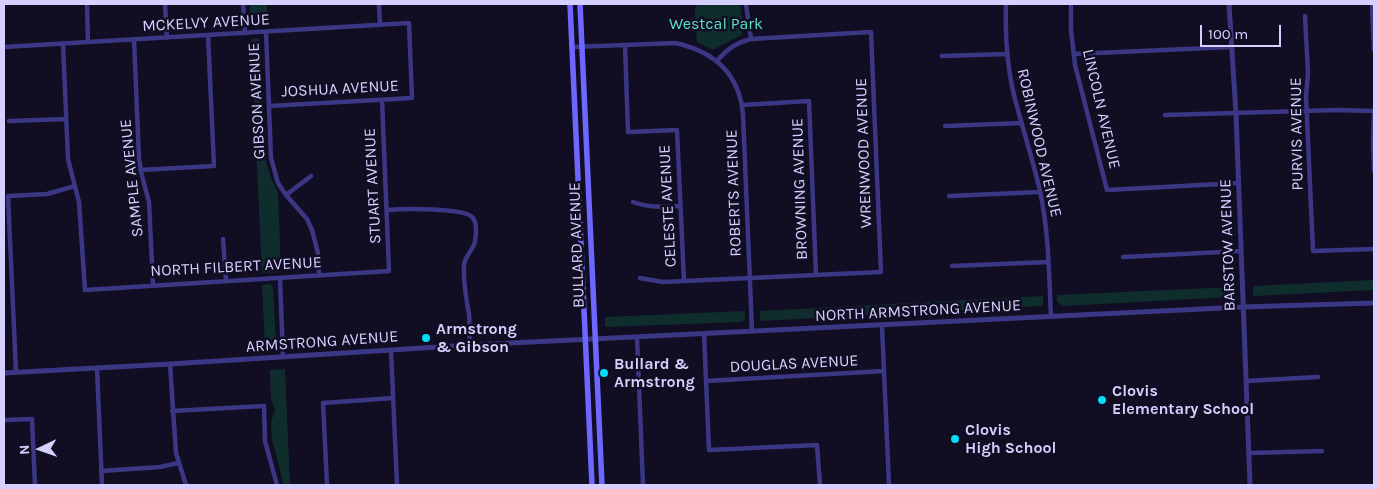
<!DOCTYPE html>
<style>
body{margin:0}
#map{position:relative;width:1378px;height:489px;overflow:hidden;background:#110d23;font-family:Karla,sans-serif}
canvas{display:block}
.frame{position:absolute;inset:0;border:5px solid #d6d0ff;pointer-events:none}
.north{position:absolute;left:15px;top:424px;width:50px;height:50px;-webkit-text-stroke:4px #110d23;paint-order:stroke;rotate:267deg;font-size:14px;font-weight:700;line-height:20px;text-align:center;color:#d6d0ff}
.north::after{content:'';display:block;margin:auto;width:18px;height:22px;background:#d6d0ff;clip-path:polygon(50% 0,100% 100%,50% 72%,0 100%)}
.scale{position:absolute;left:1200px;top:25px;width:81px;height:22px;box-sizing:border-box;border:2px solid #d6d0ff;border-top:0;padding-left:6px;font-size:15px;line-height:18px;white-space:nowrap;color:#d6d0ff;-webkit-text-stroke:4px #110d23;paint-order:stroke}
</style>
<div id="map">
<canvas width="1378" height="489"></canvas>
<div class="frame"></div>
<div class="north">N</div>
<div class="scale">100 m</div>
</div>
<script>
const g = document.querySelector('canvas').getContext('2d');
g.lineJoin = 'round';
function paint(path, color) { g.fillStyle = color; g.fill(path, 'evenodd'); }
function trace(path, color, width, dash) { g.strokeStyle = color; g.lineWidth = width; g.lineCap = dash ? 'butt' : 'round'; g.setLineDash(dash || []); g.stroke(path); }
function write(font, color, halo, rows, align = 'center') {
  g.font = font + ' Karla,sans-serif'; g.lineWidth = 5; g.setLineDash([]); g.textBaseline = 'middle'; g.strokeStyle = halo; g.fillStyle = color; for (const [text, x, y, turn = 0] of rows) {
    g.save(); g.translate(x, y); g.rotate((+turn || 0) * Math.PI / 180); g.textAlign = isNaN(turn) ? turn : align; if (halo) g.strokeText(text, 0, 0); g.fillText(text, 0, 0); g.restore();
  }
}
paint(new Path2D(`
 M250,4H267L268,25L253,26L251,24Z
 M697,4H740L744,30L741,35L713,50L697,42L695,9Z
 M258,38L260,41L265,157L270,175L278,193L281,272L262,273L251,39Z
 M1374,280V290L1255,296L1253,294V286Z
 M270,284L273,287L276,342L274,345H265L262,285Z
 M1232,287V295L1230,297L1063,306L1057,302V295Z
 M1043,296V304L1041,306L760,321V311Z
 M745,311V319L742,322L605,327V317Z
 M285,369L290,485H284L272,440L271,423L275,409L271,400L270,370Z`), '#102d2d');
trace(new Path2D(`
 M87,4L88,42
 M165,4L167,38
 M243,4L245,33
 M379,4L380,25
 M746,4L751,39
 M1006,4C1005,36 1007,68 1015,99C1023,130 1033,160 1040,191C1049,233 1049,275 1051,317
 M1071,4V30L1075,65L1107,190L1239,183
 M1372,4L1374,50
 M1305,16L1308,73L1306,96L1313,251L1374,249
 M266,32L271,158L278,183L286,195L307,219L312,230L318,253L319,275
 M134,39L139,159L142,176L149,202L153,285
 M63,44L68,159L79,202L85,290L389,271L382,100
 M625,45L628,132L677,130L684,281
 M4,47L409,23L412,98L269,106
 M573,47L675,43C713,51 739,73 743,114L752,331
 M1074,54L1231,47
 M942,56L1008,54
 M742,105L809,101L816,275
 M1374,113L1373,141L1374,171
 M1165,115L1337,110L1374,111
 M9,121L66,119
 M945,126L1022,123
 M140,170L214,166L208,35
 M286,195L311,176
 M949,196L1040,192
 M633,202C649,208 664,207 680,206
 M387,210C402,209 465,207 473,218C477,223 476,235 475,241C474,250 465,255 464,265C463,281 466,298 469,314C470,324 469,335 470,345
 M223,239L226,280
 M1123,257L1241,251
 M952,266L1048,262
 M280,278L283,356
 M640,278L663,282L881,272L871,32L751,39C736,43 727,49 717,61
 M882,326L889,485
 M704,333L709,450L817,445L820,485
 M637,337L643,485
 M391,350L397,485
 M170,364L176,453L186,485
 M97,368L102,485
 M16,372L8,196L47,194L75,186
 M706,381L884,371
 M1246,381L1318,377
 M172,411L264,406L265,441L277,485
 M4,420L32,419L35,485
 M1249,453L1322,451
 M101,471L160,467L178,463
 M327,485L323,403L393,398`), '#3b3784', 4.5);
trace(new Path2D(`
 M1229,4L1236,114L1250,485
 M4,373L170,364L470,345L1242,307L1374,303`), '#3b3784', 5);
trace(new Path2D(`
 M570,4L592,485
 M580,4L602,485`), '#6d67ff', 5.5);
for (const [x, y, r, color] of [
 [426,338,5,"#00ddfb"],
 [604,373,5,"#00ddfb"],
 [1102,400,5,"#00ddfb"],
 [955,439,5,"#00ddfb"]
]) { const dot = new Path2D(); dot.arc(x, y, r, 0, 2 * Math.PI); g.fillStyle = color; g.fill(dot); trace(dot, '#110d23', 2); }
write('16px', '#d6d0ff', '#110d23', [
 ["MCKELVY AVENUE",206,23,-3],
 ["JOSHUA AVENUE",340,89,-3],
 ["GIBSON AVENUE",257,101,-93],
 ["LINCOLN AVENUE",1101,109,77],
 ["PURVIS AVENUE",1297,134,-91],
 ["ROBINWOOD AVENUE",1039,143,77],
 ["WRENWOOD AVENUE",864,153,-92],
 ["SAMPLE AVENUE",132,178,-96],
 ["STUART AVENUE",373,186,-93],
 ["BROWNING AVENUE",800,189,-92],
 ["ROBERTS AVENUE",734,193,-92],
 ["CELESTE AVENUE",668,206,-93],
 ["BULLARD AVENUE",577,245,-92],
 ["BARSTOW AVENUE",1228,245,-92],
 ["NORTH FILBERT AVENUE",236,267,-3],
 ["NORTH ARMSTRONG AVENUE",918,311,-3],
 ["ARMSTRONG AVENUE",322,342,-4],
 ["DOUGLAS AVENUE",794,364,-3]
]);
write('16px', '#58e2c2', '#110d23', [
 ["Westcal Park",716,24]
]);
write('bold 16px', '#d6d0ff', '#110d23', [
 ["Armstrong",436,329],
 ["& Gibson",436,347],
 ["Bullard &",614,364],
 ["Armstrong",614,382],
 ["Clovis",1112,391],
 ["Elementary School",1112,409],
 ["Clovis",965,430],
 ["High School",965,448]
], 'left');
</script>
